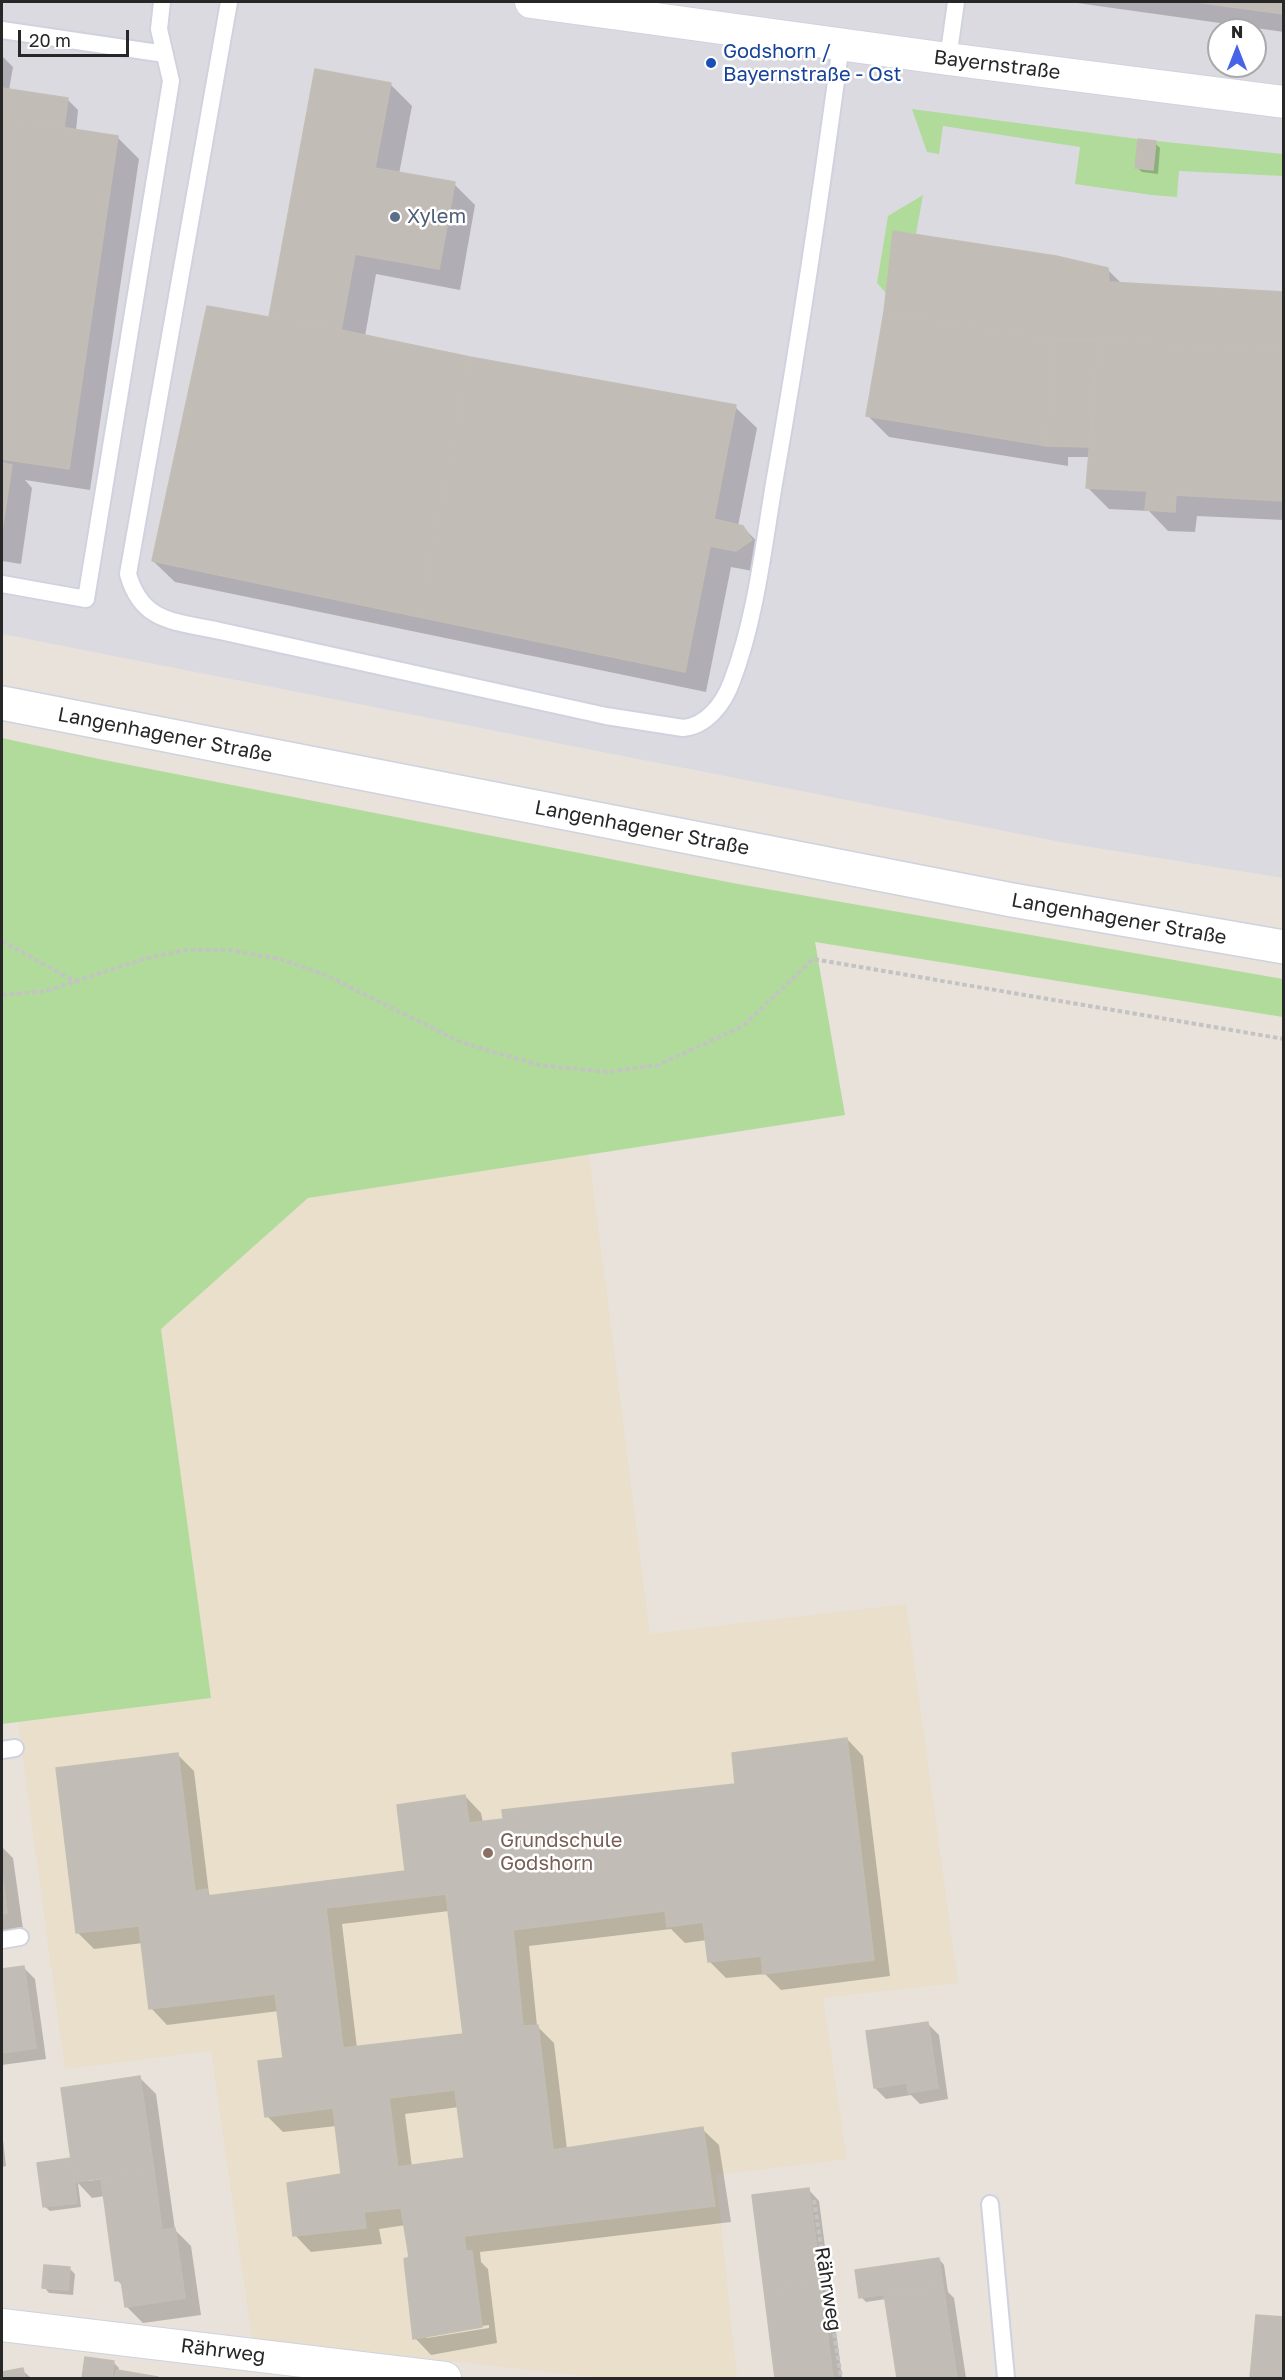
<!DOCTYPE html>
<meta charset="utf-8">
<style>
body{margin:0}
#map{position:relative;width:1285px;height:2380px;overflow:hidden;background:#e8e2da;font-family:"Golos Text",sans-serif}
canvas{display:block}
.frame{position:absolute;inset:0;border:3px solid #272727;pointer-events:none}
.north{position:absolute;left:1207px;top:18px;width:60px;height:60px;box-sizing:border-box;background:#fff;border:2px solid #a9a9a9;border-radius:50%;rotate:0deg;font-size:16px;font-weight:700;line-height:24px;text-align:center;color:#272727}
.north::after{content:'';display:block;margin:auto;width:21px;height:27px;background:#4764e8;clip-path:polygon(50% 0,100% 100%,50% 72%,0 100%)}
.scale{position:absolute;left:18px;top:30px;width:111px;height:27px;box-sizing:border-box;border:3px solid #272727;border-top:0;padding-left:8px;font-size:18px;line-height:21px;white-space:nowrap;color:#272727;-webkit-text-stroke:4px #fff;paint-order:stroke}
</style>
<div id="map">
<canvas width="1285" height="2380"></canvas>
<div class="frame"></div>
<div class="north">N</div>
<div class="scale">20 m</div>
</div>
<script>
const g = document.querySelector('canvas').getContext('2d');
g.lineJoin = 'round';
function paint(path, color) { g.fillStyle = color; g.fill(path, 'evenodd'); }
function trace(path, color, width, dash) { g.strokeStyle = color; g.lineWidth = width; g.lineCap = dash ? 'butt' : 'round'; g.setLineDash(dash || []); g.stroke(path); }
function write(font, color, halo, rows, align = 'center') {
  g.font = font + ' "Golos Text",sans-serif'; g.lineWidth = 5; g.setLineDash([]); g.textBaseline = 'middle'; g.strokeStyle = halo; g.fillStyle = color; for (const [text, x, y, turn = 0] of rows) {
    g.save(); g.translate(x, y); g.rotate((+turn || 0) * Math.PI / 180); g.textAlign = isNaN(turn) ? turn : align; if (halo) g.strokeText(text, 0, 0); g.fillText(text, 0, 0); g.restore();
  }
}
paint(new Path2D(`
 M2,2H1283V878L1066,843L2,634ZM1219,30H1255V66H1219Z`), '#dcdae1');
paint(new Path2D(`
 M589,1155L650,1634L906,1604L958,1983L823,1998L847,2159L716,2175L737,2378H603L252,2339L211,2051L65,2069L18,1722L211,1698L161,1329L308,1198Z`), '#e9dfca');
paint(new Path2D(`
 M912,109L1138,139L1135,168L1156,141L1283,154V176L1179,171L1177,197L1152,195L1075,184L1080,147L943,126L939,154L927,152Z
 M923,195L916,234L893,231L886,293L877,283L888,216Z
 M2,738L99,759L738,884L1283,979V1017L815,942L845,1115L308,1198L161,1329L211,1698L2,1724Z`), '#b0db9a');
paint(new Path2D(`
 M1070,2H1284V32Z
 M2,56L13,67L9,90L67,99L78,110L76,131L117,137L139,159L90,490L25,480L32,488L21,564L2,561Z
 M317,71L390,84L412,106L399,174L454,184L475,205L460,290L376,274L365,336L469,358L735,407L757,428L738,526L743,527L764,549L772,562L758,572L731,567L706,692L175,582L153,561L270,319Z
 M1155,143L1160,148L1158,174L1142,172L1136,167Z
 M1107,269L1122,284L1284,293V520L1197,516L1195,532L1168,531L1149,511L1109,509L1087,487L1090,457H1068V466L889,437L868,416Z
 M847,1739L863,1756L890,1976L781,1990L765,1974L726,1978L710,1962L707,1940L685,1943L671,1929L529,1946L537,2026L554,2043L567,2149L702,2129L719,2145L731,2222L480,2252L481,2262L488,2269L497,2343L431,2355L415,2338L411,2258L406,2225L379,2229L382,2244L311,2252L295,2235L343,2176L336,2126L283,2132L267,2116L284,2059L279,2011L167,2025L151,2008L143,1943L94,1949L77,1932L178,1755L194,1771L209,1894L212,1897L406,1872L465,1796L481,1813L483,1823L737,1785ZM449,1911L465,2035L357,2048L342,1924ZM459,2107L466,2159L412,2167L405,2114ZM489,2325V2328L427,2338V2335Z
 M2,1847L13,1858L23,1929L2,1932Z
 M24,1968L35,1979L46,2059L2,2065V1971Z
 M928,2024L939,2035L948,2099L920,2104L911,2095L886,2099L875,2088Z
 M140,2078L156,2094L175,2230L191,2246L201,2315L143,2323L126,2306L123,2286L117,2280L105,2196L92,2198L78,2183L81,2207L50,2211L44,2206L71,2160ZM108,2176V2178L88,2181V2178Z
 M2,2131L6,2166L2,2167Z
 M808,2189L819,2201L842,2378H776L753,2197Z
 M939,2259L944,2265L948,2292L954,2298L966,2378H898L886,2299L866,2302L861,2297Z
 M70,2269L75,2274L73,2295L49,2293L44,2287Z
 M86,2359L114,2363L119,2368L118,2371L157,2378H84Z
 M22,2370L31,2378H2V2374Z`), '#0003');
const building = new Path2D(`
 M1195,2H1284V14Z
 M315,69L391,83L375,168L455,182L439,269L355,254L341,330L269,317Z
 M2,88L68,98L64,128L2,118Z
 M2,118L118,136L69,469L2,459Z
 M1138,139L1156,141L1153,170L1135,168Z
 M893,231L1056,256L1108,268L1109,282L1284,292V352L1098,340H1051L884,312Z
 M207,306L341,330L470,357L419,617L152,561Z
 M884,312L1051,340L1047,446L866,416Z
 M1051,340H1098L1091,447L1047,446Z
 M1098,340L1284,352V501L1176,495L1175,512L1145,510L1147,491L1086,488Z
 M470,357L736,405L714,519L743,526L752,540L736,551L710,546L685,672L419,617Z
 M2,463L12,465L2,531Z
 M847,1738L874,1960L763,1974L761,1956L708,1962L703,1922L667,1927L665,1911L513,1930L523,2026L538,2025L553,2150L703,2127L715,2206L464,2236L466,2251H472L482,2327L413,2339L404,2259L409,2257L401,2208L364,2212L366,2228L293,2236L287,2183L341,2174L333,2108L265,2117L258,2061L283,2058L275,1994L149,2009L139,1926L76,1933L56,1768L178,1753L195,1891L207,1889V1896L405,1871L397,1805L465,1795L469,1823L503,1819L502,1810L735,1784L732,1753ZM446,1894L463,2034L343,2048L326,1908ZM455,2090L464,2158L398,2167L389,2098Z
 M2,1873L7,1913L2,1914Z
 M24,1966L36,2048L2,2053V1969Z
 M928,2022L938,2088L908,2093L907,2083L874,2088L866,2031Z
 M140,2076L154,2171L74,2182L61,2088Z
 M71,2158L77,2203L43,2207L37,2163Z
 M154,2171L162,2230L175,2228L185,2298L125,2307L121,2280L115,2281L101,2178Z
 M809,2188L821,2284L764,2290L752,2195Z
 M939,2258L943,2286L859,2298L855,2270Z
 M44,2265L70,2267L68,2290L42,2288Z
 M821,2284L833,2378H775L764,2290Z
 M943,2286L957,2378H897L884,2294Z
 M1256,2315L1284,2317V2378H1250Z
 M85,2357L114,2361L112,2378H82Z
 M23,2368L25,2378H2V2372Z
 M117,2370L158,2377L157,2378H115Z`);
paint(building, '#c1bcb5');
trace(building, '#c3beb4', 1.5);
const lane = new Path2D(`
 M229,2L128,574C142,624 176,621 220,631L606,716L683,728C707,726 724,703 732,681C757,615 764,540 776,472C801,330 822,187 841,44
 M2,30L165,54
 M948,59L956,2
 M2,584L86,599L171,81L159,29L162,2
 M2,1750L15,1748
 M2,1940L20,1937
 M990,2204L1006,2378`);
const street = new Path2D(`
 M531,2L948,59L1284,102
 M2,2325L445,2378`);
const secondary = new Path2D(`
 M2,703L1012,900L1284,947`);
trace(lane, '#cfd2df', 20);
trace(street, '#cfd2df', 34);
trace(secondary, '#cfd2df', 36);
trace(new Path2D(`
 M2,941L76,982
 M2,995L46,991L147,958L187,950H228L280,959L323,974L463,1043L539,1065L607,1072L658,1065L743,1026L813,959L1284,1039
 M814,2200L841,2378`), '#c3c3c3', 4, [4.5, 3]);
trace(lane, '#fff', 16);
trace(street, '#fff', 32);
trace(secondary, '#fff', 33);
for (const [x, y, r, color] of [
 [711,63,6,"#1a4fb4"],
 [395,217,6,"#5c6f8a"],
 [488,1853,6,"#8d6e63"]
]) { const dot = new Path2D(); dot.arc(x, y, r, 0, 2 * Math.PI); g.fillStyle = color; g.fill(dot); trace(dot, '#fff', 2); }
write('20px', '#164399', '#fff', [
 ["Godshorn /",723,52],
 ["Bayernstraße - Ost",723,75]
], 'left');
write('20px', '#272727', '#fff', [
 ["Bayernstraße",997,65,7],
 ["Langenhagener Straße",165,735,11],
 ["Langenhagener Straße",642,828,11],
 ["Langenhagener Straße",1119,919,10],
 ["Rährweg",828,2289,81],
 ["Rährweg",223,2351,7]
]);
write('20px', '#4e5e75', '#fff', [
 ["Xylem",407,217]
], 'left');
write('20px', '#785e54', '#fff', [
 ["Grundschule",500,1841],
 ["Godshorn",500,1864]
], 'left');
</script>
